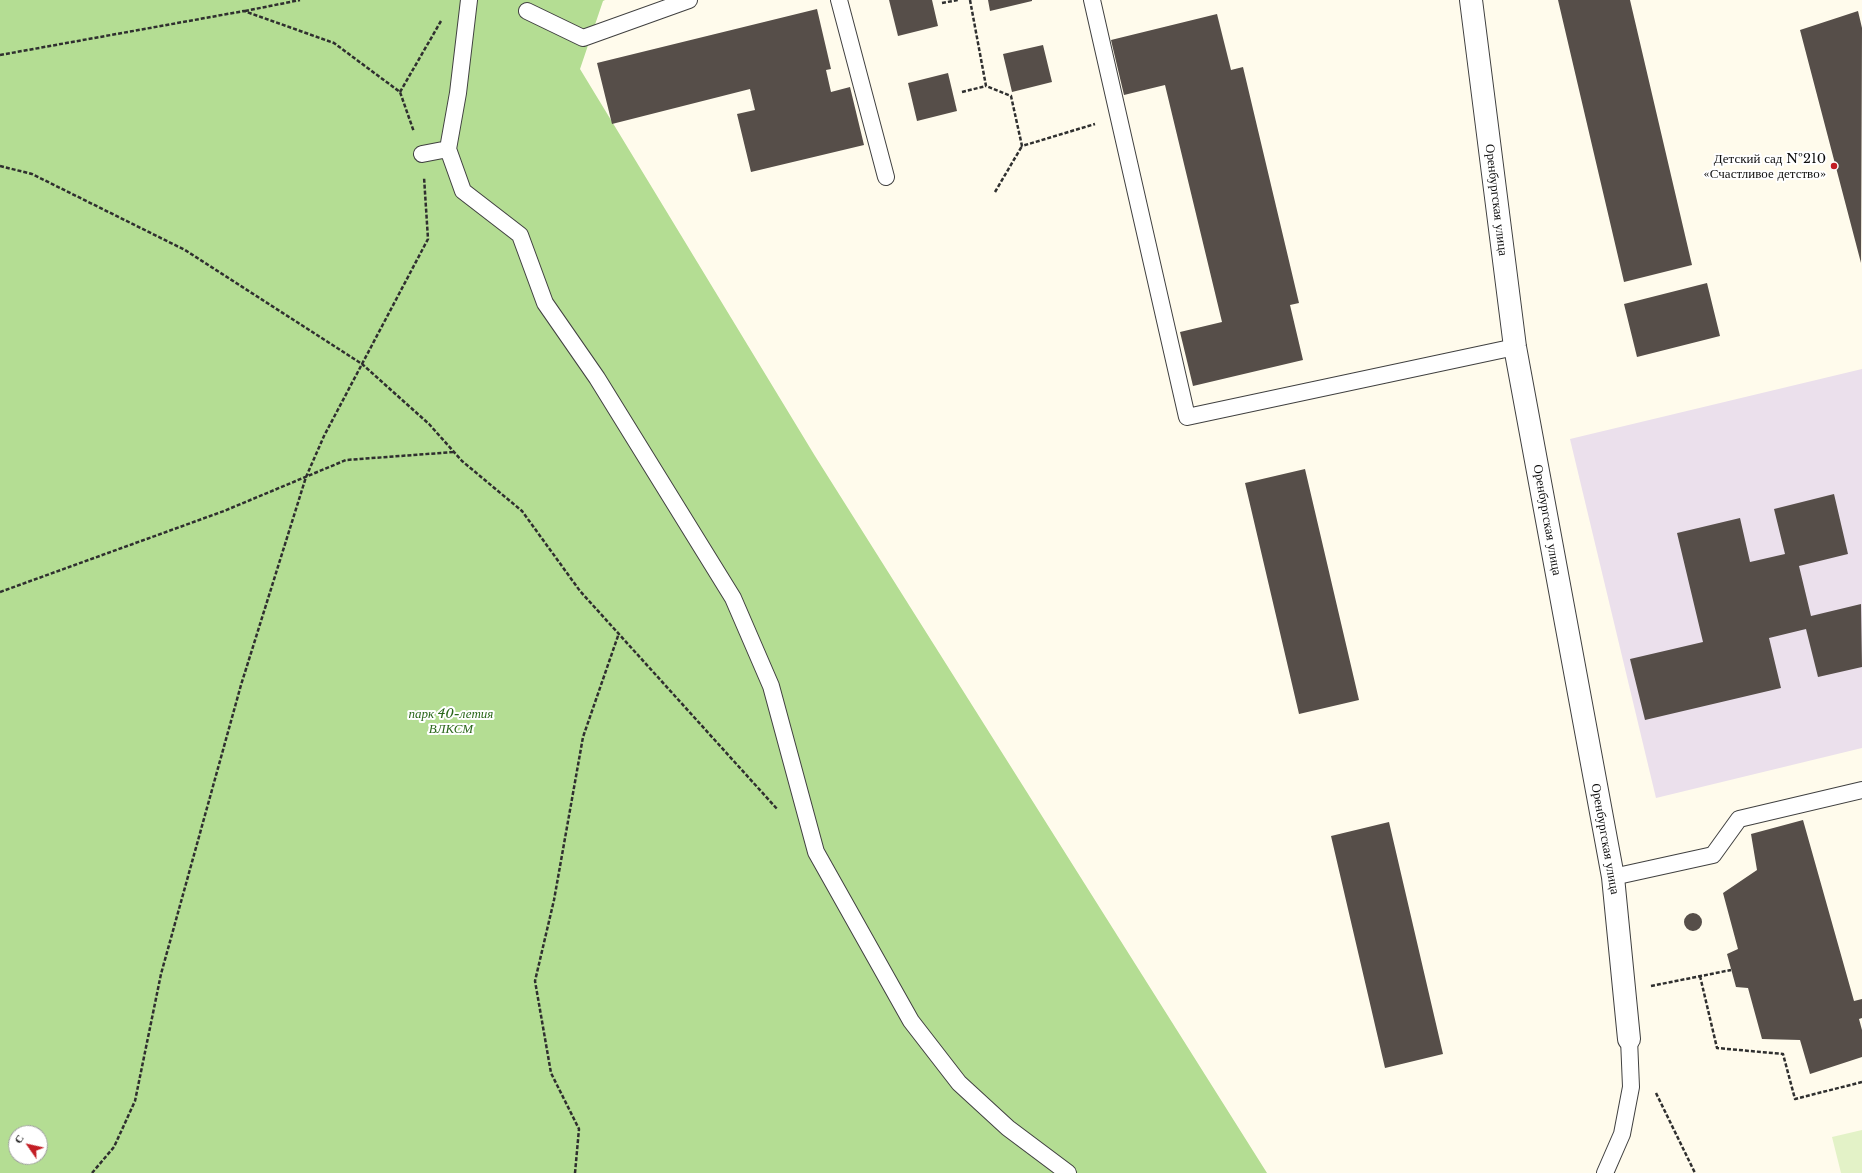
<!DOCTYPE html>
<meta charset="utf-8">
<style>
body{margin:0}
#map{position:relative;width:1862px;height:1173px;overflow:hidden;background:#fffbec;font-family:"Libre Baskerville",serif}
canvas{display:block}
.north{position:absolute;left:8px;top:1125px;width:40px;height:40px;box-sizing:border-box;background:#fff;border:1px solid #9e9e9e;border-radius:50%;rotate:304deg;font-size:11px;font-weight:700;line-height:16px;text-align:center;color:#0d0d0d}
.north::after{content:'';display:block;margin:auto;width:14px;height:18px;background:#c31e25;clip-path:polygon(50% 0,100% 100%,50% 72%,0 100%)}
</style>
<div id="map">
<canvas width="1862" height="1173"></canvas>
<div class="north">С</div>
</div>
<script>
const g = document.querySelector('canvas').getContext('2d');
g.lineJoin = 'round';
function paint(path, color) { g.fillStyle = color; g.fill(path, 'evenodd'); }
function trace(path, color, width, dash) { g.strokeStyle = color; g.lineWidth = width; g.lineCap = dash ? 'butt' : 'round'; g.setLineDash(dash || []); g.stroke(path); }
function write(font, color, halo, rows, align = 'center') {
  g.font = font + ' "Libre Baskerville",serif'; g.lineWidth = 4; g.setLineDash([]); g.textBaseline = 'middle'; g.strokeStyle = halo; g.fillStyle = color; for (const [text, x, y, turn = 0] of rows) {
    g.save(); g.translate(x, y); g.rotate((+turn || 0) * Math.PI / 180); g.textAlign = isNaN(turn) ? turn : align; if (halo) g.strokeText(text, 0, 0); g.fillText(text, 0, 0); g.restore();
  }
}
paint(new Path2D(`
 M1862,369V748L1656,798L1570,439Z`), '#ebe0ec');
paint(new Path2D(`
 M0,0H605L603,1L580,69L815,456L1267,1173H0ZM16,1133H40V1157H16Z`), '#b4dd93');
paint(new Path2D(`
 M1862,1130V1173H1841L1832,1137Z`), '#e3f2c7');
paint(new Path2D(`
 M889,0H932L938,26L898,36Z
 M988,0H1032V1L990,11Z
 M1558,0H1630L1692,265L1624,282Z
 M817,9L831,69L826,70L831,92L850,87L864,145L751,172L737,114L755,110L750,89L612,124L597,63Z
 M1858,11L1862,28L1861,263L1800,30Z
 M1217,14L1231,70L1243,67L1299,303L1290,305L1303,360L1193,386L1180,332L1222,322L1165,85L1124,95L1111,40Z
 M1043,45L1052,82L1012,92L1003,54Z
 M948,73L957,111L917,121L908,83Z
 M1707,283L1720,336L1637,357L1624,304Z
 M1305,469L1359,700L1299,714L1245,483Z
 M1834,494L1848,554L1799,566L1811,616L1861,604L1862,667L1818,677L1806,629L1769,638L1781,688L1645,720L1630,659L1703,642L1677,533L1740,518L1750,562L1785,554L1774,509Z
 M1803,820L1854,1001L1862,999V1018L1859,1019L1862,1030V1057L1810,1074L1800,1040L1762,1039L1748,988L1736,987L1727,954L1738,949L1723,893L1757,870L1751,834Z
 M1389,822L1443,1054L1385,1068L1331,836Z
 M1684 922a9 9 0 1 1 18 0a9 9 0 1 1-18 0Z`), '#564e49');
const lane = new Path2D(`
 M469,0L458,93L448,149L463,191L520,235L545,303L597,378L733,598L771,686L816,852L911,1021L959,1083L1008,1128L1068,1173
 M839,0L886,177
 M1092,0L1187,417L1515,347
 M527,11L583,38L689,0
 M422,154L448,149
 M1613,877L1713,855L1739,819L1862,790
 M1605,1173L1622,1134L1631,1087L1629,1039`);
const street = new Path2D(`
 M1471,0L1515,347L1613,877L1629,1039`);
trace(lane, '#404040', 18);
trace(street, '#404040', 24);
trace(new Path2D(`
 M970,0L986,86L1011,96L1022,146L1095,124
 M942,3L958,0
 M245,11L300,0
 M0,55L244,11L334,43L400,92L414,132
 M400,92L441,21
 M962,92L986,86
 M0,166L32,174L185,250L362,364L429,424L462,461L522,511L580,591L778,810
 M995,192L1022,146
 M0,592L224,511L346,460L454,452
 M1700,976L1717,1048L1783,1054L1795,1099L1862,1082
 M1651,986L1731,970
 M1656,1093L1695,1173
 M92,1173L114,1147L135,1101L161,974L241,685L306,477L324,436L428,239L424,177
 M575,1173L579,1129L551,1073L535,981L554,900L583,737L619,633`), '#2f2f2f', 2.5, [4, 2]);
trace(lane, '#fff', 16);
trace(street, '#fff', 22);
for (const [x, y, r, color] of [
 [1834,166,4,"#c31e25"]
]) { const dot = new Path2D(); dot.arc(x, y, r, 0, 2 * Math.PI); g.fillStyle = color; g.fill(dot); trace(dot, '#fff', 1.5); }
write('13px', '#0d0d0d', '#fff', [
 ["Детский сад №210",1826,159],
 ["«Счастливое детство»",1826,174]
], 'right');
write('13px', '#0d0d0d', '#fff', [
 ["Оренбургская улица",1496,200,83],
 ["Оренбургская улица",1547,520,80],
 ["Оренбургская улица",1605,839,80]
]);
write('italic 13px', '#2a671a', '#fff', [
 ["парк 40-летия",451,714],
 ["ВЛКСМ",451,729]
]);
</script>
